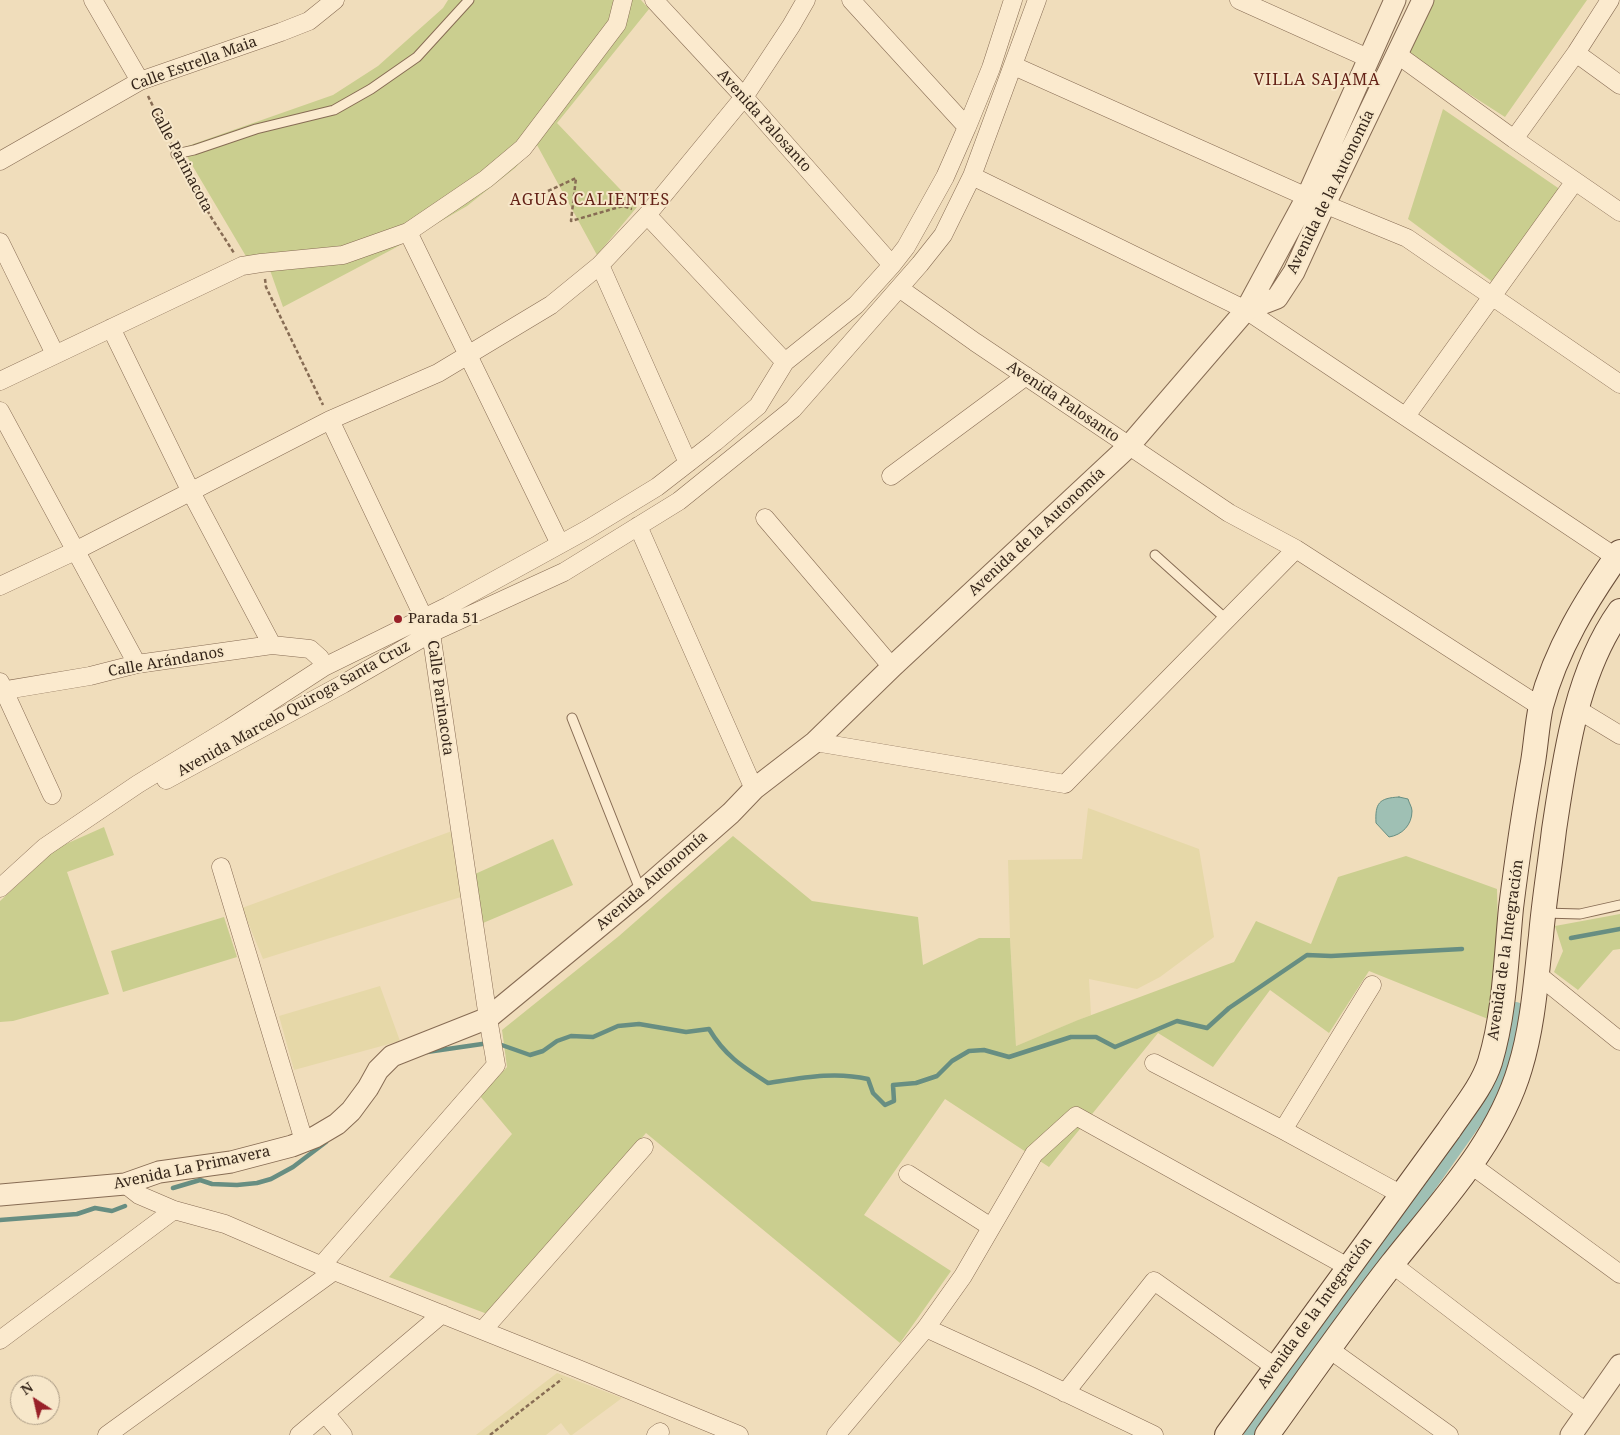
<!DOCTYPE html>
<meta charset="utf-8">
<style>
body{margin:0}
#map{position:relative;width:1620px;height:1435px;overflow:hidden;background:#f0ddbb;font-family:"Noto Serif",serif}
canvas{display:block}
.north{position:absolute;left:10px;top:1375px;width:50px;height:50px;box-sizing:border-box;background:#f7e7ca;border:1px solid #aa9a84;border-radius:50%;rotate:325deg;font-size:14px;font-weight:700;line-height:20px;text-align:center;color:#36261a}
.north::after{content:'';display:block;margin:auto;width:18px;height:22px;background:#992129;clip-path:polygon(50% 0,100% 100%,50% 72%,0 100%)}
</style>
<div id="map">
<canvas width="1620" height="1435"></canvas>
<div class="north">N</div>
</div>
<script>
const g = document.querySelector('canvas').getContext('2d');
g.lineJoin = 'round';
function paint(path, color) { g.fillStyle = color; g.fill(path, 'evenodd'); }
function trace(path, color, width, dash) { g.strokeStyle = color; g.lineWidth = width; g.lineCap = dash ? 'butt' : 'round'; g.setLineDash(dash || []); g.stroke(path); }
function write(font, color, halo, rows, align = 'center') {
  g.font = font + ' "Noto Serif",serif'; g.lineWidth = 4; g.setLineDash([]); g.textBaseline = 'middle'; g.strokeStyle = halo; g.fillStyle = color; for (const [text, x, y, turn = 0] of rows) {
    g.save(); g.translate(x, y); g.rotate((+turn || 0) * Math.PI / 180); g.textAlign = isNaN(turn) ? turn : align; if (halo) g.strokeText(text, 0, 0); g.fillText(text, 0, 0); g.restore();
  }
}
paint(new Path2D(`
 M1088,808L1199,849L1214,937L1160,977L1137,989L1089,979L1091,1015L1016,1046L1010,938L1008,860L1082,859Z
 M452,831L461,897L263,959L242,908Z
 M380,986L400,1041L294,1070L279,1016Z
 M557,1373L622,1398L572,1435H570L561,1423L546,1435H476Z`), '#e6d8a8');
paint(new Path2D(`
 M448,0H641L649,9L557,123L637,207L597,255L537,145L515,168L467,206L393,249L283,307L265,256L247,258L182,148L333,95L378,66L443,8Z
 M1431,0H1587L1505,117L1402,51Z
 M1443,109L1561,190L1494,283L1408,219Z
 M104,827L114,855L67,872L109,994L13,1021L0,1022V901L57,848Z
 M733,836L812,901L918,917L923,965L979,938H1010L1016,1046L1078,1020L1234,962L1256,921L1311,944L1338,877L1406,856L1497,889C1499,932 1494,976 1488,1019L1369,971L1329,1033L1270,990L1213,1067L1158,1033L1049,1167L945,1099L864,1215L951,1271L900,1343L646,1133L490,1315L389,1277L512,1134L480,1096L507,1067L502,1030L619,936Z
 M553,839L573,885L483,923L475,874Z
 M1620,914V949L1613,950L1578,990L1554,972L1563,951L1555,926Z
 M224,917L237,957L123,992L111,951Z`), '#cace8f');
const water = new Path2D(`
 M1399,797L1408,799C1409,803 1412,807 1412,811C1412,825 1402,835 1389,837L1376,823C1375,803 1379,798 1399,797Z`);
paint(water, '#9fc0b4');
trace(water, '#678e82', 1);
trace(new Path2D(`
 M1571,938L1620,929
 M496,1043L530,1055L543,1051L557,1041L571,1036L593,1037L618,1026L639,1024L686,1032L709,1029C725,1056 743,1067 768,1083C801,1078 834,1071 868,1079L873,1093L885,1105L894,1101L893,1085L916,1083L937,1076L952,1061L969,1051L984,1050L1009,1057L1071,1037H1096L1115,1047L1177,1021L1207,1028L1229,1008L1307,955L1331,956L1462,949
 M427,1052L489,1043
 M173,1188L200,1180L212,1184L237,1185L257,1183L271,1179L293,1167L326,1142
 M0,1220L77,1214L95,1208L112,1211L125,1206`), '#678e82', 4.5);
trace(new Path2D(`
 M1252,1435L1485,1105L1501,1070L1516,1010`), '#9fc0b4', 16);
const service = new Path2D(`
 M176,154L194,150L256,129L334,110L371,89L417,57L469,0
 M1155,555L1226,619
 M572,718L641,892
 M1544,913L1580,914L1620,905`);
const minor = new Path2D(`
 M93,0L140,81
 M654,0L744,97L892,265
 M851,0L967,127
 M1239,0L1368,58
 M1576,53L1620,85
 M1398,55L1514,139L1620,212
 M1014,66L1307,197L1407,238L1620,384
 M1514,139L1576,53L1610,0
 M0,161L140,81L281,32L309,21L335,0
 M972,176L1246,310L1620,560
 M647,215L785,362
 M408,232L560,544
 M0,242L55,354
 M600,265L688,463
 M899,288L975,342L1229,513L1296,549L1541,707
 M111,328L191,492L272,645
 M0,381L242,266L261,263L343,255L408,232L486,179L523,148L617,24L623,0
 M0,411L137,664
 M1406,416L1575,181
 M891,476L1026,376
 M765,518L892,667
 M638,526L754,789
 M0,586L75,551L330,420L438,373L551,305L600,265L647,215L744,97L791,26L806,0
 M0,682L52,795
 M0,691L90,676L137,664L272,645L310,649L320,658L324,667
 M1577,709L1620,735
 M815,742L1065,784L1296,549
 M166,780L343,684L431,633L564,572L679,501L793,409L920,264L943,235L972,176L1037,0
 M221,867L304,1141
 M0,888L45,847L138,784L230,728L324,667L448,606L588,529L657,487L715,442L758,406L785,362L856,305L892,265L906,247L945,177L967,127L991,68L1013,0
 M1537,974L1620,1041
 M1154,1063L1283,1130L1402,1195
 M1283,1130L1372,985
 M1470,1164L1620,1274
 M908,1174L991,1227
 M125,1184L139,1195L174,1210L225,1224L334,1271L576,1368L739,1435
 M1392,1264L1587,1413
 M321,1266L496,1065L488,1018L431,633L330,420
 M926,1328L1031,1376L1154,1435
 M483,1330L644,1147
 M0,1340L174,1210
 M1329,1349L1449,1435
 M1065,1393L1154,1281L1275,1367
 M325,1413L343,1435
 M107,1435L334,1271
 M299,1435L442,1314
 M656,1435L660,1432
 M836,1435L926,1328L963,1276L1034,1154L1076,1116L1348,1267`);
const tertiary = new Path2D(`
 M1246,310L1277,298L1294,272L1325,204L1423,0
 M0,1195L125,1184L159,1172L231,1162L292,1146L315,1137L337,1124L351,1111L368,1088L378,1070L392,1056L488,1018L641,892L731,813L754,789L815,742L892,667L1129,446L1246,310L1307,197L1395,0
 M1571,1435L1620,1365`);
const secondary = new Path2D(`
 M1227,1435L1449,1130C1463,1109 1482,1087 1490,1062C1505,1012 1506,959 1511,908C1517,860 1524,811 1533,762C1536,744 1537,724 1541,706C1556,649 1587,599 1620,552
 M1267,1435C1308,1378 1349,1319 1392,1264C1440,1203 1498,1143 1520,1068C1533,1026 1536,979 1541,936C1544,900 1550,865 1554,830C1565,757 1576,673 1620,611`);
trace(service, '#876c54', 11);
trace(minor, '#876c54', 19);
trace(tertiary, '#876c54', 23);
trace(secondary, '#694d38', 26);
trace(new Path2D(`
 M148,96L172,145
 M182,165L211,217L234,253
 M548,191L576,178L571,221L623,206L632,209
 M265,279L266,287L323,405
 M490,1435L562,1379`), '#876c54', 2.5, [4, 2.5]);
trace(service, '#fbeace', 9);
trace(minor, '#fbeace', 18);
trace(tertiary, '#fbeace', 21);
trace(secondary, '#fbeace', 24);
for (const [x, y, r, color] of [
 [398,619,5,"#992129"]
]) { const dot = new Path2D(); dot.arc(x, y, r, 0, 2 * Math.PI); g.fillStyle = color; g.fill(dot); trace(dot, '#f7e7ca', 2); }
write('15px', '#36261a', '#f7e7ca', [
 ["Calle Estrella Maia",194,64,-20],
 ["Avenida Palosanto",764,121,48],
 ["Calle Parinacota",181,160,62],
 ["Avenida de la Autonomía",1331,192,-64],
 ["Avenida Palosanto",1063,402,34],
 ["Avenida de la Autonomía",1037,532,-43],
 ["Calle Arándanos",166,662,-10],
 ["Calle Parinacota",440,698,82],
 ["Avenida Marcelo Quiroga Santa Cruz",294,709,-29],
 ["Avenida Autonomía",652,881,-41],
 ["Avenida de la Integración",1506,950,-82],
 ["Avenida La Primavera",192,1168,-12],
 ["Avenida de la Integración",1315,1313,-54]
]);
write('15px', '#36261a', '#f7e7ca', [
 ["Parada 51",408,619]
], 'left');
g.letterSpacing = '1px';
write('16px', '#642217', '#f7e7ca', [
 ["VILLA SAJAMA",1317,80],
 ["AGUAS CALIENTES",590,200]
]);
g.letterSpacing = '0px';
</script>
